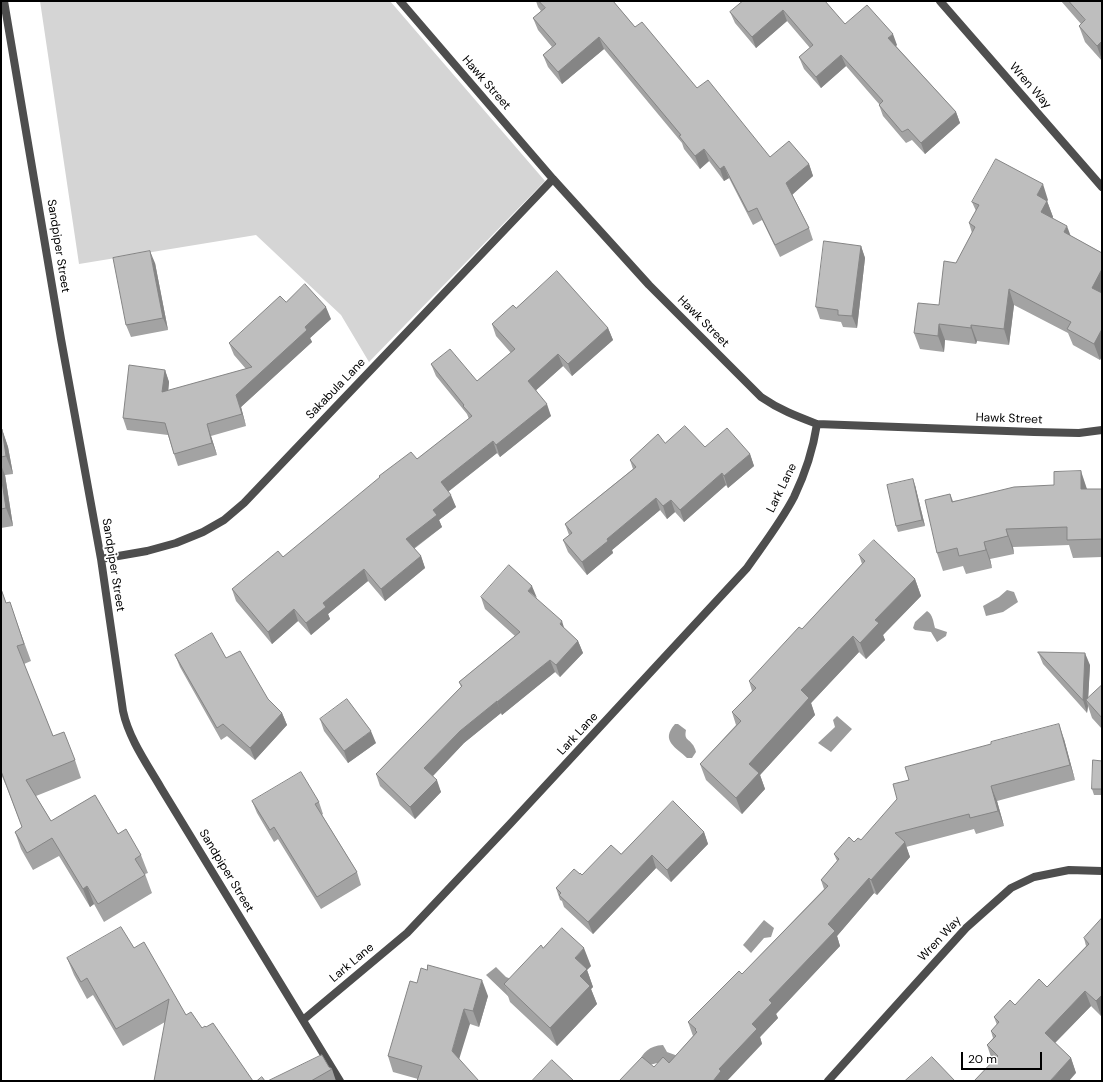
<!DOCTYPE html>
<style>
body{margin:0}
#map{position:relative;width:1103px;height:1082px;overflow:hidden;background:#fff;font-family:"DM Sans",sans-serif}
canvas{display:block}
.frame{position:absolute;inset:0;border:2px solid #000;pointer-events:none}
.scale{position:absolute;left:961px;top:1052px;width:81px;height:18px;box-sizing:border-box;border:2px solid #000;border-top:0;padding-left:5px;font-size:12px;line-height:14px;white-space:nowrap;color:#000;-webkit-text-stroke:3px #fff;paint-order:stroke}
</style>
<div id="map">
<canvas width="1103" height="1082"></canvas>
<div class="frame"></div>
<div class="scale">20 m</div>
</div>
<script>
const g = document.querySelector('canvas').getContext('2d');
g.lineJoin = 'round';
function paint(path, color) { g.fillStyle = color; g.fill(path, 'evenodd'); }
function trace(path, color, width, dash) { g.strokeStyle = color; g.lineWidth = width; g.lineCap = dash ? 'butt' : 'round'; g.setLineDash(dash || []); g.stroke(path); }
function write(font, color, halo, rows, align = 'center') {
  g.font = font + ' "DM Sans",sans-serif'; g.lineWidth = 4; g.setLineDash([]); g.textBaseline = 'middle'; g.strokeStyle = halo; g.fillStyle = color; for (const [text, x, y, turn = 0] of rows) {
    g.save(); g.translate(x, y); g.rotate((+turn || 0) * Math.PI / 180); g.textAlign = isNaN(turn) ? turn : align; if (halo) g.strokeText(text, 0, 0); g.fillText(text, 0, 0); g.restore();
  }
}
paint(new Path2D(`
 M40,1H390L545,181L369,362L341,315L256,235L79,264Z`), '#d5d5d5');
paint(new Path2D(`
 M1007,590L1014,592L1018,602L1003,612L986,616L983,606L999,597Z
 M927,611C933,615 933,621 935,628L947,632L946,636L937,642L931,632L915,630L913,628L915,622Z
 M837,716L852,729L831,752L818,743L835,727L833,720Z
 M675,724H678L686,730C684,740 688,738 693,745C694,746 696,751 696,752L692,758H687C676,747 660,741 675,724Z
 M764,920L774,928L771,937L764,938L751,953L743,945Z
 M496,967L506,977L511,979L512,1000L486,975Z
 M663,1045L667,1052L678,1056L674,1066L657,1063L643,1067L638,1064C643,1052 649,1046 663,1045Z`), '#9c9c9c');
trace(new Path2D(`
 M4,1L61,339L101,559L123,711C129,739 147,764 161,788L340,1081
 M400,1L553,179L649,285L761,397C780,410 796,416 817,424L1034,432L1079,433L1102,430
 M940,1L1102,187
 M101,559L147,551L176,543L203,532L224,520L244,503L553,179
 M303,1020L407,933L510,824L747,568C763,545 781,522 794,497C805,474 813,450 817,424
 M828,1081L966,928L1011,888L1034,877L1069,870L1102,871`), '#4e4e4e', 8);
paint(new Path2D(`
 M536,1H613L635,27L697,88L770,157L809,164L813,176L792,194L809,228L813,240L780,257L762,220L753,225L729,178L724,181L709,161L700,169L684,149L682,143L604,49L562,84L548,67L543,55L552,47L538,30L533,18L541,11L538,7Z
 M743,1L845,24L897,45L896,46L956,112L960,123L925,154L912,140L906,143L883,116L879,105V104L846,66L821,88L804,69L799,57L810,48L787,21L756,48L735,23L730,12Z
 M1061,1H1102V61L1085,42L1079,26L1081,24Z
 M1048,200L1047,201L1053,217L1052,218L1071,236L1102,253V356L1100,360L1073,345L1068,333L1014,305L1009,345L977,341L976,344L945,340L944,352L920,349L914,333L939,305L956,263L972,233L969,223L976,211L972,202Z
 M861,246L865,258L857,328L843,327L841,322L820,319L816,307Z
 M155,263L168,330L131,337L126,325Z
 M286,302L331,319L310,338L312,342L241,407L246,426L211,436L217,455L178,466L174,454L168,435L127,430L123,418L165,370L169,382L168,391L246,369L234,355L229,343Z
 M516,308L608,328L613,340L572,376L563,366L536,390L551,416L500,457L497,453L448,492L456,507L439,520L442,527L414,549L421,556L425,568L385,601L368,581L328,614L330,619L311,635L298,621L272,644L236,601L232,589L283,557L417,459L469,419L467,414L436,376L431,364L477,381L511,353L496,336L492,324Z
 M1,429H2L8,447L13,474L5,475L13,526L1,528Z
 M665,443L705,447L750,454L754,466L728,488L726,485L684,522L675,512L667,519L660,510L612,550L613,553L587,575L568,552L563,540L569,535L565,524L633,469L630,460Z
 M915,485L925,526L898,532L896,526Z
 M1087,489H1102V557L1073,558L1069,545L1013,547L1014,554L990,559L992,568L966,574L963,566L943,571L937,553L950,494L953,501Z
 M859,555L915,579L921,596L883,635L885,640L866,659L859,652L811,703L815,715L760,775L765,789L742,814L706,780L700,764L736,725L732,712L752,691L749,681L802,629L862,564Z
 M1,588L6,603L16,620L31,661L24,664L53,736L75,760L81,778L36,796L51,821L118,834L141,855L148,873L145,874L152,893L104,922L94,904L90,907L59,856L33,870L21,849L15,832L22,827L7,788L1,774Z
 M481,597L564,628L578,641L583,653L560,677L555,672L502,715L501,713L464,743L433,776L441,792L415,819L380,786L376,774L461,687L459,682L515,636L485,609Z
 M1038,652L1090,665L1088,698L1102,685V729L1092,718L1088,706L1087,713L1043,664Z
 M175,655L226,658L268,699L282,713L287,725L255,760L227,736L221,740L180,667Z
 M320,719L376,743L348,763L324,731Z
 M1064,739L1075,780L997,801L1004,826L976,834L974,829L906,847L910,857L877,895L874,893L837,936L840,946L776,1014L778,1018L760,1037L762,1044L654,1067L669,1063L693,1036L688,1022L742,974L824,889L821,880L837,861L834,854L854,842L861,840Z
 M1102,761V795H1094L1092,789Z
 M252,801L319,802L323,814L322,815L357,872L361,885L321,909L278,839L274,842L257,813Z
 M704,832L708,844L671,882L656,868L593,934L564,907L562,901L560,900L556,888L580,874L582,875L621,854Z
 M1102,918V1015L1101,1016L1091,1006L1055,1043L1071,1058L1076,1073L993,1061L992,1060L987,1045L993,1038L991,1031L997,1025L994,1017L1015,1005L1047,987L1086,946L1084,938Z
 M134,948L186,1015L202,1028L253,1081L165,1022L123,1046L93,995L87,999L74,975L67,958Z
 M543,948L591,966L587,970L593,987L591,989L597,1004L557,1046L510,1002L504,984Z
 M417,983L488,996L479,1027L470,1024L418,1079L393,1072L388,1056Z
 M329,1067L332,1069L336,1081H268Z`), '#a3a3a3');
paint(new Path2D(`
 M783,10L787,21L756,48L752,37Z
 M893,34L897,45L892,49L888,38Z
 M599,37L604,49L562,84L558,72Z
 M1102,41V60L1097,46Z
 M841,55L846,66L821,88L816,77Z
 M956,112L960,123L925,154L921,143Z
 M704,149L709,161L700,169L695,156Z
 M809,164L813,176L791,196L786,183Z
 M724,166L729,178L724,181L720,169Z
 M1043,184L1048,200L1047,201L1053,217L1047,228L1041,212L1037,195Z
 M1067,226L1073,242L1064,232Z
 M861,246L865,258L857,328L852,316Z
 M150,251L155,263L168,330L163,318Z
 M1102,269V295L1092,288Z
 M1009,289L1014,305L1009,345L1004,329Z
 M326,307L331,319L310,338L312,342L241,407L246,426L242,414L236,395L305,327Z
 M939,324L945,340L944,352L938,336Z
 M971,325L977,341L976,344L971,328Z
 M608,328L613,340L572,376L568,364Z
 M1102,329V356L1100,360L1094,344Z
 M558,354L563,366L533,393L528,381Z
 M165,370L169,382L167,405L162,392Z
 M547,404L551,416L500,457L496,445Z
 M207,424L211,436L217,455L212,443Z
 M2,429L8,447L13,474L6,456Z
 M493,441L497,453L445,494L441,482Z
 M750,454L754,466L728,488L724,476Z
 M1,465L5,475L13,526L6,508L1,475Z
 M1081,471L1087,489L1088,507L1081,489Z
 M722,473L726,485L684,522L680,510Z
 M913,479L915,485L925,526L922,520Z
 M451,495L456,507L439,520L442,527L410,551L406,539L433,510Z
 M656,498L660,510L612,550L613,553L587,575L582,562L607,539Z
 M671,500L675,512L667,519L663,506Z
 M1006,529L1013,547L1014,554L1008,536Z
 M984,542L990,559L992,568L986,550Z
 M421,556L425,568L385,601L381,589Z
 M364,569L368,581L328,614L330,619L311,635L306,623L323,603Z
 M915,579L921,596L883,635L885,640L866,659L860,643L875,620Z
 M532,586L537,598L528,591Z
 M294,609L298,621L272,644L268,632Z
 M562,621L566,634L560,624Z
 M853,636L859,652L811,703L815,715L760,775L765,789L742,814L736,798L749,764L801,690Z
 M578,641L583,653L560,677L556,665Z
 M1085,653L1090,665L1088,702L1086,700L1088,706L1087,713L1083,700Z
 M550,660L555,672L502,715L497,702Z
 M497,701L501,713L464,743L429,780L424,768L460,731Z
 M282,713L287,725L255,760L250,748Z
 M1059,724L1064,739L1075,780L1070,765Z
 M371,731L376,743L348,763L344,751Z
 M437,780L441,792L415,819L410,807Z
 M991,786L997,801L1004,826L998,811Z
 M704,832L708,844L671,882L667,870Z
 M905,842L910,857L877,895L871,880Z
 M652,855L656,868L593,934L588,922Z
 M869,878L874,893L837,936L840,946L776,1014L778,1018L760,1037L762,1044L727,1081H713L719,1069L769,1000L828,924Z
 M87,886L94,904L90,907L83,889Z
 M584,948L591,966L587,970L593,987L591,989L597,1004L557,1046L550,1028L575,958Z
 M482,980L488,996L479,1027L473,1011Z
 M1085,991L1091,1006L1050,1048L1045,1033Z
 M1102,995V1015L1101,1016L1096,1001Z
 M464,1009L470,1024L457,1066L452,1051Z
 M1071,1058L1076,1073L1069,1081H1050Z`), '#858585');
const building = new Path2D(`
 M539,1H613L635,27L642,22L697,88L708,80L770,157L789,141L809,164L786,183L809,228L775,245L757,208L748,212L724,166L720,169L704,149L695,156L679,136L681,135L599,37L558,72L543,55L556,44L533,18L545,8Z
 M743,1H825L845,24L867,5L893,34L888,38L956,112L921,143L908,129L902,132L879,105L883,101L841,55L816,77L799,57L813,45L783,10L752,37L730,12Z
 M1069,1H1102V41L1097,46L1079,26L1085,20Z
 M996,159L1043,184L1037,195L1047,201L1041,212L1067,226L1064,232L1102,253V269L1092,288L1102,293V329L1094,344L1067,329L1071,322L1009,289L1004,329L971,325V328L939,324L938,336L914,333L918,303L939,305L944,261L956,263L975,227L969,223L979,205L972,202Z
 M824,241L861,246L852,316L838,315V310L816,307Z
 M150,251L163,318L126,325L113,258Z
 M557,271L608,328L568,364L558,354L528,381L547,404L496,445L493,441L441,482L451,495L433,510L437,515L406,539L421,556L381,589L364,569L323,603L326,607L306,623L294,609L268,632L232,589L278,551L283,557L380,477L379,476L411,452L417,459L472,416L463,406L464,405L431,364L450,349L477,381L515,349L492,324L513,305L516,308Z
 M305,284L326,307L305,327L307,330L236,395L242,414L207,424L212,443L174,454L165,423L123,418L129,365L165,370L162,392L252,367L229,343L280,296L286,302Z
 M685,426L705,447L727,428L750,454L724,476L722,473L680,510L671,500L663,506L656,498L607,539L608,541L582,562L563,540L572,533L565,524L636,467L630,460L658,434L665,443Z
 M1,429H2L6,456L1,457Z
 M1081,471V489H1102V539L1067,540V527L1006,529L1008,536L984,542L986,550L959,556L957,548L937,553L925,500L950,494L952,502L1014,487L1054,485V472Z
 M1,475L6,508L1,509Z
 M913,479L922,520L896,526L887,485Z
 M874,540L915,579L875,620L879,623L860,643L853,636L801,690L809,698L749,764L759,773L736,798L700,764L741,721L732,712L756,688L749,681L799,627L802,629L865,561L859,555Z
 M509,565L532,586L528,591L562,621L560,624L578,641L556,665L550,660L497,702V701L460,731L424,768L437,780L410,807L376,774L462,686L459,682L520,632L481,597Z
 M1,589L6,603L10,602L24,644L17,646L53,736L64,732L75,760L26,780L51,821L95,795L118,834L126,829L141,855L135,859L145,875L98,904L87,886L83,889L52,838L27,853L15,832L22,827L1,771Z
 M212,633L226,658L240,651L268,699L282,713L250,748L223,724L217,728L175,655Z
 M1038,652L1085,653L1083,700Z
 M1102,685V718L1086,700Z
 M347,699L371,731L344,751L320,719Z
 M1059,724L1070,765L991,786L998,811L970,818L969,814L895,833L905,842L871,880L869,878L828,924L835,931L769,1000L772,1003L752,1024L757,1029L719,1069L721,1071L713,1081H619L642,1057L654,1067L663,1057L669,1063L697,1032L695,1030L696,1029L688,1022L739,971L742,974L828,886L821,880L839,859L834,854L849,837L854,842L858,838L861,840L897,799L893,784L909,780L905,767L991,744V742Z
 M1093,760L1102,761V789H1092Z
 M301,772L319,802L315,804L357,872L317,897L274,827L270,830L252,801Z
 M673,801L704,832L667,870L652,855L588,922L559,895L561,893L556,888L574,869L580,874V873L582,875L611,845L621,854Z
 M1102,918V995L1096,1001L1085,991L1045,1033L1071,1058L1050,1081H974L998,1056L987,1045L996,1036L991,1031L999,1022L994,1017L1010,1000L1015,1005L1039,979L1047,987L1089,944L1084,938Z
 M121,927L134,948L144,942L186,1015L191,1012L202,1028L205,1026L206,1027L213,1023L253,1081H154L169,999L116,1029L87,978L81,982L67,958Z
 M562,928L584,948L575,958L587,969L580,976L590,986L550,1028L504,984L541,945L543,948Z
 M428,965L482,980L473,1011L464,1009L452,1051L479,1081H417L422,1066L388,1056L410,981L417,983L421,968L427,970Z
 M322,1055L329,1067L332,1069L311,1081H268Z
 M932,1057L955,1081H905Z
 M552,1060L574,1081H532Z
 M262,1077L265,1081H257Z`);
paint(building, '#bebebe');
trace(building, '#858585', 1);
write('12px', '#000', '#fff', [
 ["Hawk Street",486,83,49],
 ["Wren Way",1030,86,49],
 ["Sandpiper Street",58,246,81],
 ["Hawk Street",703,322,45],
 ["Sakabula Lane",336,389,-46],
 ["Hawk Street",1009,419,2],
 ["Lark Lane",782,488,-64],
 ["Sandpiper Street",113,565,81],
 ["Lark Lane",578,734,-47],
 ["Sandpiper Street",226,871,59],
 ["Wren Way",940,939,-47],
 ["Lark Lane",352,963,-40]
]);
</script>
